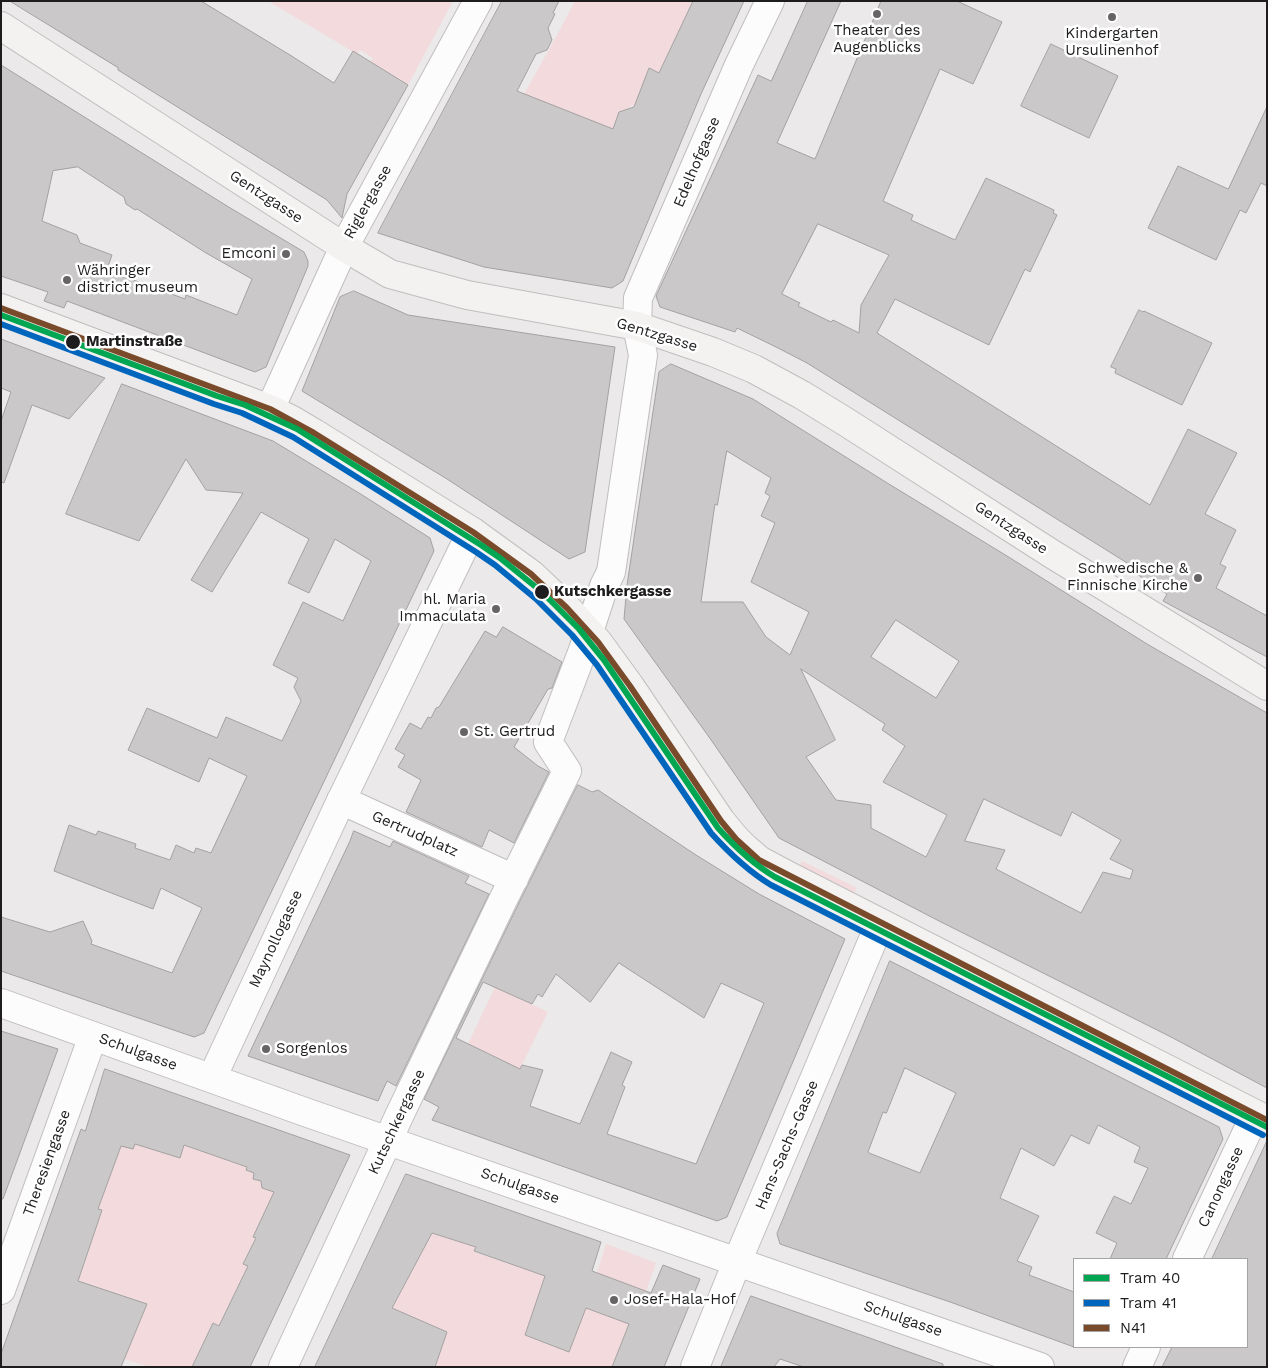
<!DOCTYPE html>
<meta charset="utf-8">
<style>
body{margin:0}
#map{position:relative;width:1268px;height:1368px;overflow:hidden;background:#ebe9e9;font-family:"Work Sans",sans-serif}
canvas{display:block}
.frame{position:absolute;inset:0;border:2px solid #1e1c1d;pointer-events:none}
.legend{position:absolute;left:1073px;top:1258px;width:175px;height:90px;box-sizing:border-box;background:#fff;border:1px solid #a5a4a5;margin:0;padding:6px 9px;list-style:none;font-size:15px;color:#1e1c1d}
.legend li{display:flex;align-items:center;gap:10px;height:25px}
.legend b{width:25px;border:1px solid #a5a4a5}
</style>
<div id="map">
<canvas width="1268" height="1368"></canvas>
<div class="frame"></div>
<ul class="legend">
<li><b style="height:6px;background:#00a651"></b>Tram 40</li>
<li><b style="height:6px;background:#0065bd"></b>Tram 41</li>
<li><b style="height:6px;background:#7a4b2a"></b>N41</li>
</ul>
</div>
<script>
const g = document.querySelector('canvas').getContext('2d');
g.lineJoin = 'round';
function paint(path, color) { g.fillStyle = color; g.fill(path, 'evenodd'); }
function trace(path, color, width, dash) { g.strokeStyle = color; g.lineWidth = width; g.lineCap = dash ? 'butt' : 'round'; g.setLineDash(dash || []); g.stroke(path); }
function write(font, color, halo, rows, align = 'center') {
  g.font = font + ' "Work Sans",sans-serif'; g.lineWidth = 5; g.setLineDash([]); g.textBaseline = 'middle'; g.strokeStyle = halo; g.fillStyle = color; for (const [text, x, y, turn = 0] of rows) {
    g.save(); g.translate(x, y); g.rotate((+turn || 0) * Math.PI / 180); g.textAlign = isNaN(turn) ? turn : align; if (halo) g.strokeText(text, 0, 0); g.fillText(text, 0, 0); g.restore();
  }
}
paint(new Path2D(`
 M268,1H453L408,85L370,62L373,58L360,50L357,54Z
 M575,1H693L659,73L649,68L636,107L631,105L628,110H626L619,112C616,120 619,126 618,134L524,94L555,39Z
 M802,861L857,888L853,894L799,867Z
 M495,987L548,1012L520,1069L468,1044Z
 M139,1133L180,1158L184,1145L247,1167L246,1170L254,1173L253,1179L261,1181L262,1189L271,1191L284,1183L253,1237L256,1238L243,1263L248,1266L219,1326L214,1323L192,1367H150L124,1359L147,1304L78,1281L102,1210L98,1209L121,1146Z
 M432,1233L476,1247L474,1252L545,1276L525,1335L569,1351L586,1308L629,1324L612,1367H435L447,1332L392,1308Z
 M606,1244L656,1263L646,1291L597,1273Z`), '#f2dadd');
const building = new Path2D(`
 M10,1H201L290,55L334,83L353,51L408,85L347,194L342,218L327,200L118,70V68Z
 M502,1H559L553,13L555,14L548,28L552,40L547,50L536,54L517,91L613,129L619,112L634,107L649,68L659,73L693,1H744L701,94L623,281L612,288L484,267L378,233Z
 M808,1H841L777,143L815,159L881,1H957L1002,22L973,84L940,69L883,201L913,215L911,220L955,240L986,178L1054,210L1053,213L1057,215L1030,272L1025,269L989,345L895,299L877,333L1150,505L1188,429L1237,453L1205,514L1236,530L1220,564L1226,567L1216,588L1267,616V657L1163,601L1167,594L1129,569L1132,566L807,363L778,348L737,328L735,332L660,307L656,296L758,75L771,81ZM818,224L889,255L861,305L859,333L833,320L831,322L798,306L800,303L782,294Z
 M1051,44L1118,76L1089,138L1021,106Z
 M1,65L227,206L304,252L308,261V266L266,367L255,372L67,301L64,308L44,301L48,292L1,276ZM78,167L124,197L126,204L135,210L137,209L206,253L252,279L237,315L186,295L185,299L128,278L105,275L112,255L80,243L77,235L42,221L53,171Z
 M1267,107V186L1261,183L1246,213L1240,210L1216,260L1148,228L1178,166L1228,189Z
 M354,291L408,315L615,347L585,552L569,559L447,479L302,391L340,297Z
 M1139,310L1143,312L1144,311L1212,343L1182,405L1115,373L1116,369L1111,367Z
 M1,339L105,378L69,419L32,405L4,483L1,482V421L11,392L1,388Z
 M671,364L753,399L884,481L1007,556L1147,644L1267,713V1088L1171,1037L941,922L779,838L709,737L624,619L627,585L659,372ZM727,451L771,478L765,493L770,496L761,516L775,523L751,582L809,612L790,655L766,637L743,602H701L713,517L715,504L717,505ZM896,620L959,661L936,698L871,657ZM801,669L885,724L882,730L905,746L883,782L947,815L926,857L871,828V805L836,800L806,757L835,740ZM984,799L1061,836L1072,812L1121,840L1110,859L1133,870L1130,879L1103,872L1081,913L996,869L1005,850L965,841Z
 M122,384L273,441L359,493L430,538L434,551L204,1033L194,1037L1,971V917L50,932L83,921L92,941L91,944L172,973L202,908L161,888L153,909L54,871L69,825L96,835L98,831L136,844L135,848L170,860L176,845L194,853L196,848L211,853L247,776L209,758L199,782L128,750L147,708L217,738L226,717L282,741L301,701L294,687L298,678L273,665L303,602L343,621L371,561L335,539L309,593L288,583L309,539L261,512L212,592L191,580L243,493L206,490L186,459L139,541L66,514Z
 M503,627L562,662L552,688L548,689L514,747L538,766L549,772L514,843L489,830L482,847L406,812L421,780L398,767L405,755L395,749L410,723L421,729L428,717L431,718L436,708L439,707L485,631L496,637Z
 M578,785L592,792L598,790L696,855L759,894L845,939L727,1217L717,1221L432,1120L439,1107L424,1099L516,909ZM619,963L704,1018L721,983L764,1003L696,1164L607,1134L625,1087L622,1085L632,1062L611,1052L580,1124L530,1106L543,1070L522,1065L520,1069L456,1038L483,982L532,1004L538,994L542,997L556,974L590,1002Z
 M354,831L390,847L393,841L469,876L465,883L489,894L396,1086L387,1081L378,1101L248,1056L350,841Z
 M890,961L1219,1127L1223,1139L1166,1259H1110L1117,1243L1096,1233L1114,1196L1131,1204L1148,1168L1134,1162L1140,1147L1098,1125L1089,1144L1071,1135L1054,1166L1021,1148L1000,1198L1039,1216L1017,1261L1032,1267L1029,1275L1074,1292V1347L953,1303L780,1244L777,1234ZM905,1068L956,1093L920,1173L869,1153L868,1152L883,1112L886,1113Z
 M1,1031L58,1049L3,1199H1Z
 M105,1069L350,1155L250,1367H192L213,1323L219,1326L248,1266L243,1264L256,1238L253,1237L274,1192L262,1188L261,1181L253,1179L254,1173L246,1170L247,1167L184,1145L180,1158L135,1144L133,1149L121,1146L98,1209L102,1210L78,1281L147,1304L121,1367H1V1354L81,1129L85,1131Z
 M1267,1141V1367H1162L1172,1347H1247V1259H1212Z
 M406,1174L601,1242L592,1271L651,1293L663,1265L700,1279L664,1367H612L629,1324L586,1308L569,1352L525,1335L545,1276L474,1251L476,1247L432,1233L392,1308L447,1332L435,1367H315Z
 M751,1296L943,1364V1367H804L780,1359L774,1367H721Z`);
paint(building, '#cac8c9');
trace(building, '#a3a1a2', 1);
const street = new Path2D(`
 M270,409L344,247L478,1
 M341,800L514,879
 M1,1003L305,1112L1040,1367
 M212,1078L338,807L463,549L473,532
 M1187,1259L1255,1115
 M1,1290L93,1036
 M283,1367L400,1114L502,902L567,771L548,742L583,650L604,586L611,572L643,355L637,326L638,298L739,65L770,1
 M695,1367L737,1262L880,923
 M1137,1367L1146,1347`);
const secondary = new Path2D(`
 M1,26L344,247L390,274L467,295L637,326L713,352L754,369L802,395L846,422L1052,554L1267,686
 M1,308L270,409L292,420L314,433L473,532L531,574L567,608L598,642L630,686L721,821L736,839L745,848L759,860L787,875L1267,1120`);
trace(street, '#c0bebe', 30);
trace(secondary, '#c0bebe', 30);
trace(street, '#fcfcfc', 28);
trace(secondary, '#f4f1f1', 28);
trace(new Path2D(`
 M1,308L270,409L314,433L473,532L531,574L567,608L598,642L630,686L721,821L736,839L759,860L1267,1120`), '#7a4b2a', 6);
trace(new Path2D(`
 M1,315L217,396L245,405L297,429L481,545L500,558L542,592L579,629L604,660L718,828C735,847 753,864 775,877L1267,1127`), '#00a651', 6);
trace(new Path2D(`
 M1,324L214,404L242,413L293,437L476,552L495,565L536,599L572,635L597,665L711,833C729,853 748,871 771,885L1263,1135`), '#0065bd', 6);
for (const [x, y, r, color] of [
 [877,14,5,"#666464"],
 [1112,17,5,"#666464"],
 [286,254,5,"#666464"],
 [67,280,5,"#666464"],
 [73,342,8,"#1e1c1d"],
 [1198,578,5,"#666464"],
 [542,592,8,"#1e1c1d"],
 [496,609,5,"#666464"],
 [464,732,5,"#666464"],
 [266,1049,5,"#666464"],
 [614,1300,5,"#666464"]
]) { const dot = new Path2D(); dot.arc(x, y, r, 0, 2 * Math.PI); g.fillStyle = color; g.fill(dot); trace(dot, '#fff', 2); }
write('15px', '#1e1c1d', '#fff', [
 ["Theater des",877,31,"center"],
 ["Augenblicks",877,48,"center"],
 ["Kindergarten",1112,34,"center"],
 ["Ursulinenhof",1112,51,"center"],
 ["Emconi",276,254,"right"],
 ["Währinger",77,271],
 ["district museum",77,288],
 ["Schwedische &",1188,569,"right"],
 ["Finnische Kirche",1188,586,"right"],
 ["hl. Maria",486,600,"right"],
 ["Immaculata",486,617,"right"],
 ["St. Gertrud",474,732],
 ["Sorgenlos",276,1049],
 ["Josef-Hala-Hof",624,1300]
], 'left');
write('15px', '#1e1c1d', '#fff', [
 ["Edelhofgasse",697,162,-67],
 ["Gentzgasse",266,197,33],
 ["Riglergasse",368,202,-61],
 ["Gentzgasse",657,335,17],
 ["Gentzgasse",1011,528,33],
 ["Gertrudplatz",415,834,24],
 ["Maynollogasse",276,939,-65],
 ["Schulgasse",138,1052,20],
 ["Kutschkergasse",397,1122,-65],
 ["Hans-Sachs-Gasse",787,1145,-67],
 ["Theresiengasse",47,1163,-70],
 ["Schulgasse",520,1186,19],
 ["Canongasse",1221,1187,-65],
 ["Schulgasse",903,1319,19]
]);
write('bold 15px', '#1e1c1d', '#fff', [
 ["Martinstraße",86,342],
 ["Kutschkergasse",554,592]
], 'left');
</script>
